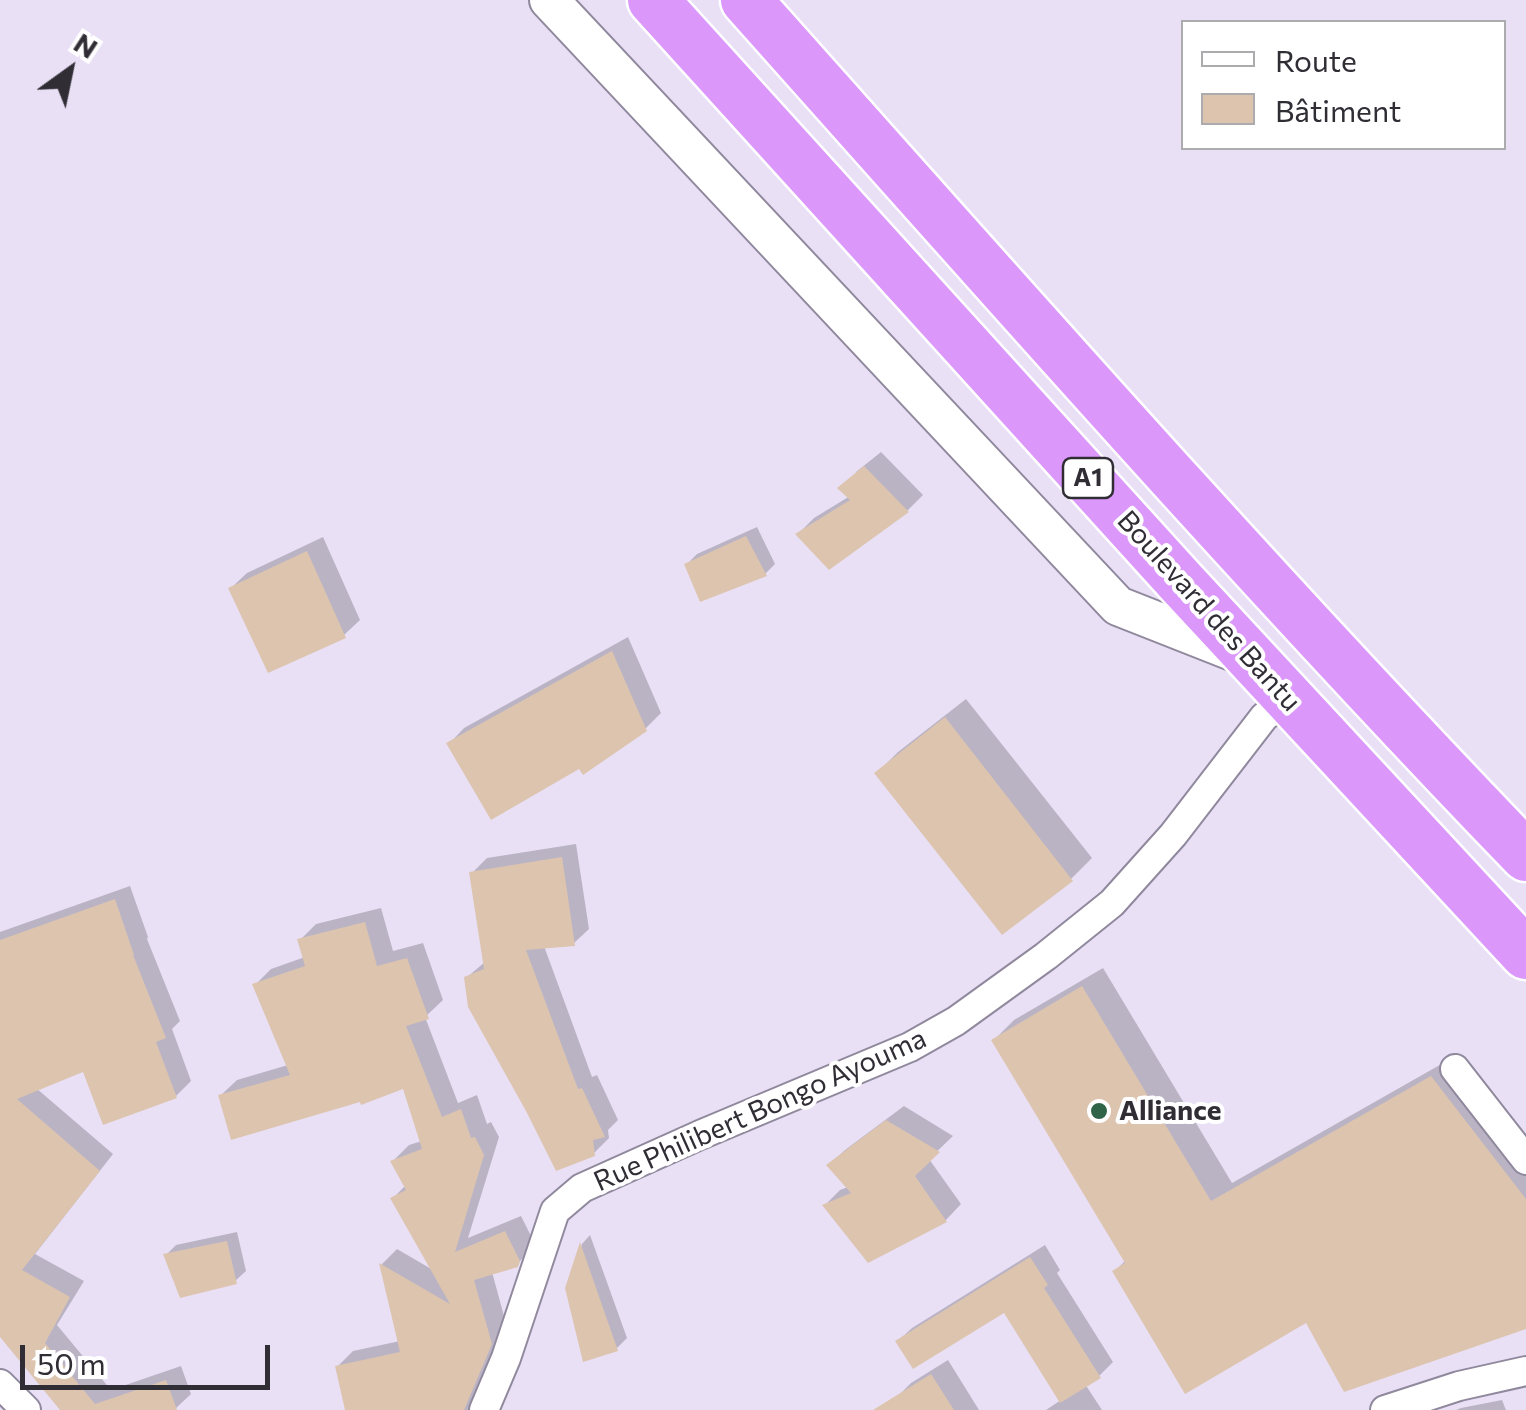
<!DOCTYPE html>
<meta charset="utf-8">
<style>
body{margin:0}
#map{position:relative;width:1526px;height:1410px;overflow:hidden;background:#e9e0f6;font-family:Commissioner,sans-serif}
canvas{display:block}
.legend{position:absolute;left:1181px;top:20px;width:325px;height:130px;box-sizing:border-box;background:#fff;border:2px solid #acabae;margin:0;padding:12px 18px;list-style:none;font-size:30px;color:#302d35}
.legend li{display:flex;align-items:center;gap:20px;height:50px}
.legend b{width:50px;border:2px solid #acabae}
.north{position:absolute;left:20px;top:20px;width:100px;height:100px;-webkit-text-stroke:8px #fff;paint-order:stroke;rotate:33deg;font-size:28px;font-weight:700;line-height:40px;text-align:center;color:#302d35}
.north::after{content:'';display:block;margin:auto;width:35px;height:45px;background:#302d35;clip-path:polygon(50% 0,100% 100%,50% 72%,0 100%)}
.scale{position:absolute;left:20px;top:1345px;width:250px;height:45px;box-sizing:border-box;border:5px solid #302d35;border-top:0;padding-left:12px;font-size:30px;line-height:35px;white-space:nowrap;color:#302d35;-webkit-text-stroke:8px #fff;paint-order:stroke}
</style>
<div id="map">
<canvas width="1526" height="1410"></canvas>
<ul class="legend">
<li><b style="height:12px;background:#fff"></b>Route</li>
<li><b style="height:28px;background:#dcc4ae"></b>Bâtiment</li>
</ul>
<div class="north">N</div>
<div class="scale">50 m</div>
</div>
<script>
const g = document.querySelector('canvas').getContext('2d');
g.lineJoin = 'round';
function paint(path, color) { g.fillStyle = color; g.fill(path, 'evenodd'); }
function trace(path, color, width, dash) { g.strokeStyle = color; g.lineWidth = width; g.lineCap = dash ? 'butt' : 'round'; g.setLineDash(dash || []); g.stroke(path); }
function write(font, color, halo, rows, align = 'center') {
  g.font = font + ' Commissioner,sans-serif'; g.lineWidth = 8; g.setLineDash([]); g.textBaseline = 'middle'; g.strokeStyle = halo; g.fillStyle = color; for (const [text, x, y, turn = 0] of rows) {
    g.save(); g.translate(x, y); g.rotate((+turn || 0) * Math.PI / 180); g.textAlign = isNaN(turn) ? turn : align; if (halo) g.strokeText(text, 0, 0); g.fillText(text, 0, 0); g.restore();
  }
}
paint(new Path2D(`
 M881,452L923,495L908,510L830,567L798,534L814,518L850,496L856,472Z
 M757,527L775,564L765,574L687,564L697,554Z
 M323,537L360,620L344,635L231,588L247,573Z
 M628,637L661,713L645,729L580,765L449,744L464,728Z
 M966,699L1092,858L1071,879L877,773L898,752Z
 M576,844L589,929L574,943L544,946L592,1077L597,1075L618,1120L608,1130L609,1138L594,1153L466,978L485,962L472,873L487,858Z
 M130,886L148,937L147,939L180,1021L172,1029L191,1081L176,1096L85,1069L36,1088L113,1154L35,1254L84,1281L57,1325L111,1390L181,1366L191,1394L174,1410H63L0,1298V932Z
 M381,908L393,951L423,943L443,1000L425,1017L458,1103L477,1095L487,1124L491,1122L499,1137L468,1238L521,1216L535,1244L533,1248L516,1265L492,1272L507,1327L470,1410H348L337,1367L353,1351L400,1341L382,1264L397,1249L433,1270L393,1198L406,1185L393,1161L409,1145L422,1141L404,1086L220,1096L237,1080L288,1065L255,985L271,969L305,957L300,940L316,924Z
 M1103,968L1232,1183L1452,1058L1526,1154V1326L1307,1319L1115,1271L1126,1260L994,1040L1014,1020Z
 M904,1106L953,1136L929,1159L961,1204L946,1220L869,1260L825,1205L840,1190L848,1187L829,1165L845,1150Z
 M237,1232L246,1271L235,1281L166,1255L176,1245Z
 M590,1235L627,1338L617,1348L568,1288L582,1244Z
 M1045,1245L1060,1270L1057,1273L1113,1362L1099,1376L1085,1384L1102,1410H1046L1061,1400L1005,1309L898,1341L912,1328Z
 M948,1360L979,1410H902L895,1399L911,1383Z
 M1502,1400L1506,1410H1456L1461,1408Z`), '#0003');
paint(new Path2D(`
 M864,466L909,512L829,570L795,534L850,500L837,488Z
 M746,536L767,576L700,602L684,564Z
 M307,551L346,638L268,673L228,588Z
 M612,651L647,731L583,775L579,769L491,820L446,743Z
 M945,717L1073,881L1002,935L874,773Z
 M562,857L575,946L526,950L578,1089L582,1088L605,1137L593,1140L595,1156L556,1171L526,1111L468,1007L464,977L484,969L469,872Z
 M115,899L134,955H133L166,1038L156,1042L177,1098L103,1125L83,1072L17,1099L100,1171L22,1270L70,1297L45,1343L95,1404L166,1380L177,1410H60L0,1337V940Z
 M365,922L377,966L407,958L429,1019L406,1026L442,1117L461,1109L471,1138L475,1137L484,1155L455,1252L505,1231L520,1261L518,1267L474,1280L492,1344L464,1410H345L335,1366L400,1352L379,1263L450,1304L390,1198L406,1190L390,1161L422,1149L403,1089L361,1105L360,1102L231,1140L218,1095L290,1075L252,984L305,966L297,939Z
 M1082,986L1211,1201L1431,1076L1526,1199V1329L1344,1392L1306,1323L1185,1394L1112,1271L1125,1263L991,1040Z
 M886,1120L940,1152L915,1176L947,1222L868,1263L822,1205L851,1193L826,1165Z
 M227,1241L237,1284L180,1298L163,1254Z
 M580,1242L618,1351L583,1362L565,1288Z
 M1030,1257L1048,1285L1044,1288L1101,1378L1060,1403L1004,1313L913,1369L895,1341Z
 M931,1374L954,1410H873Z`), '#dcc4ae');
const street = new Path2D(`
 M1455,1069L1526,1160
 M0,1384L26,1410
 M484,1410L506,1358L555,1211L582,1188L700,1135L910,1047L956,1021L1046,956L1112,903L1173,835L1264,717L1288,698
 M1385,1410L1459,1386L1526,1371`);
const secondary = new Path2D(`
 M549,0L1118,606L1245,656`);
const highway = new Path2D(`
 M653,0L1180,581L1526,954
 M746,0C1003,288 1258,578 1526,856`);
trace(street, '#90889c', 32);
trace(secondary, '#90889c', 42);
trace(highway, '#fff', 55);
trace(street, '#fff', 28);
trace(secondary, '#fff', 38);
trace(highway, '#dc97fb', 50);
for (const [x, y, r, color] of [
 [1099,1111,10,"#306449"]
]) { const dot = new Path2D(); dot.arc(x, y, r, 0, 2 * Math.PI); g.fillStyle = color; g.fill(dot); trace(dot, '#fff', 4); }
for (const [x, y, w] of [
 [1088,478,50]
]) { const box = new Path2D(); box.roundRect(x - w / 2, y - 20, w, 40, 8); g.fillStyle = '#fff'; g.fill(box); trace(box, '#302d35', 2.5); }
write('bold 25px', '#302d35', null, [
 ["A1",1088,478]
]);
write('28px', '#302d35', '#fff', [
 ["Boulevard des Bantu",1209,611,48],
 ["Rue Philibert Bongo Ayouma",760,1110,-24]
]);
write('bold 28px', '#302d35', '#fff', [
 ["Alliance",1119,1111]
], 'left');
</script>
